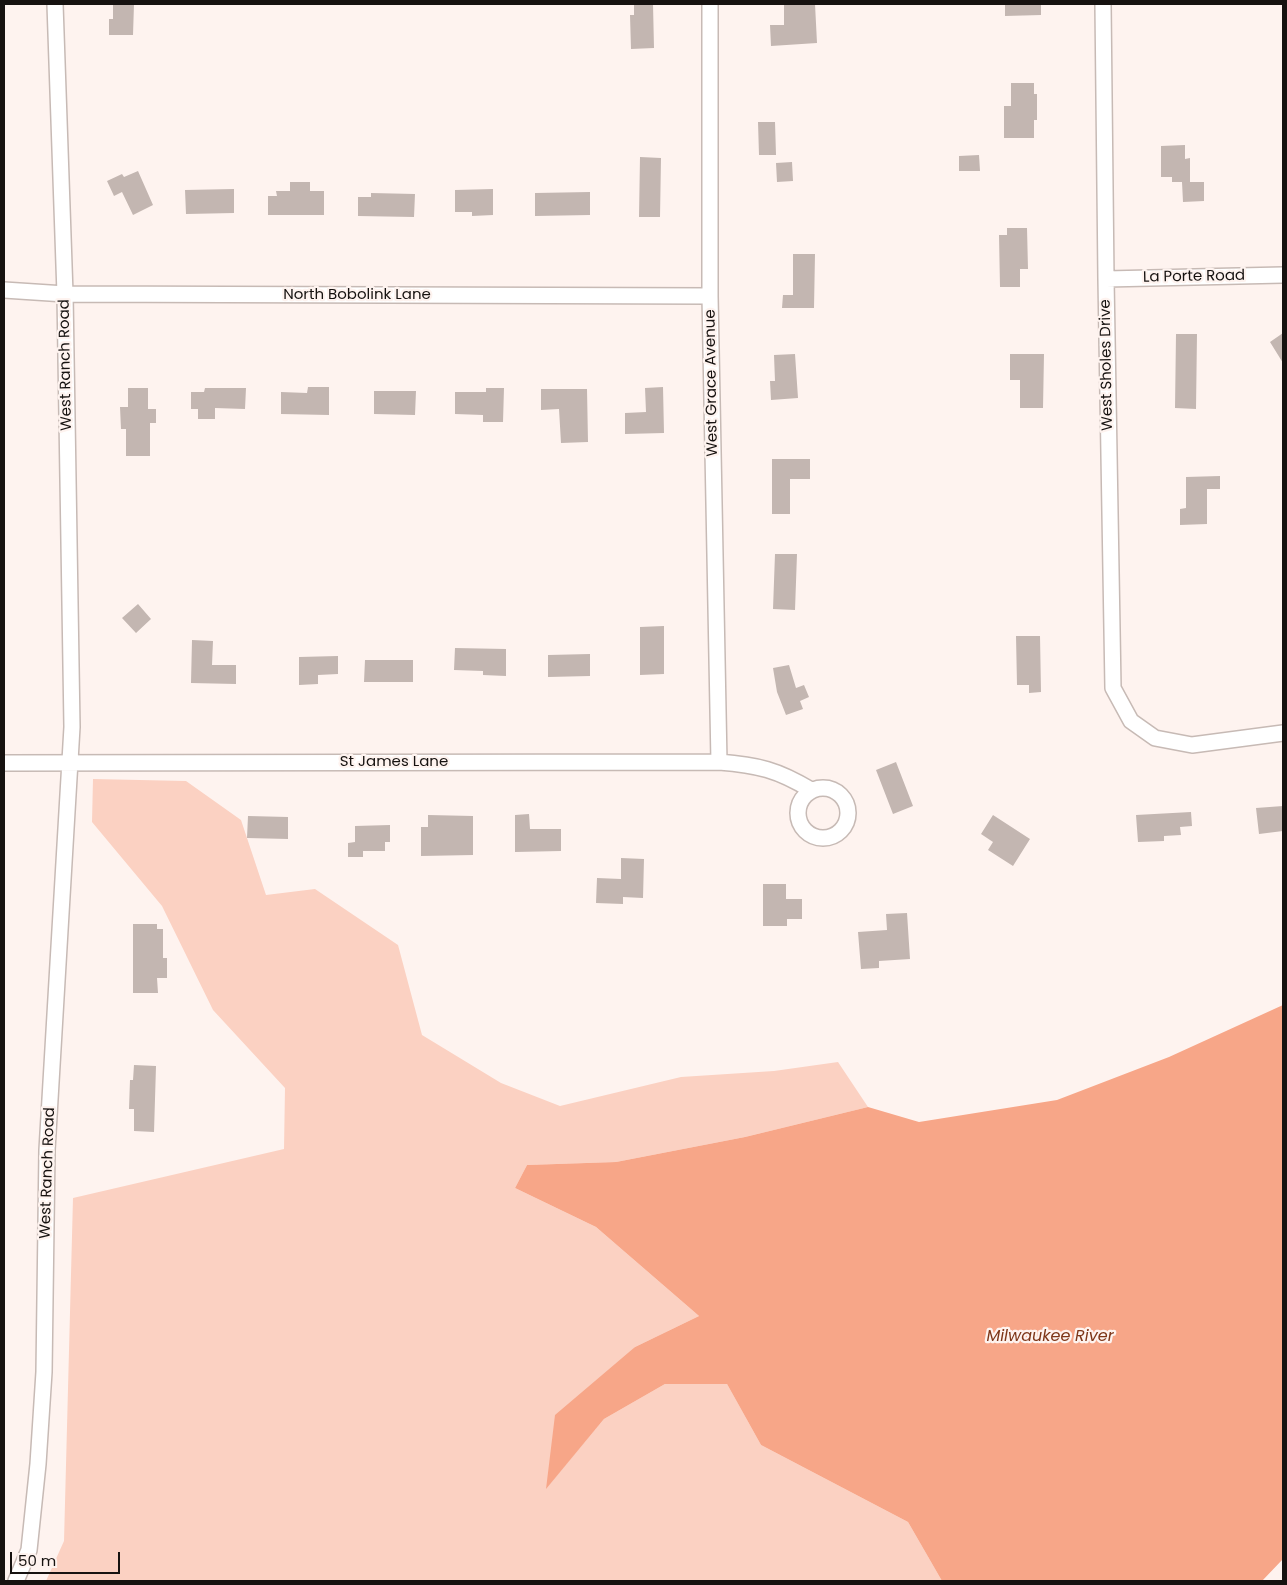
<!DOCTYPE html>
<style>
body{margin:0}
#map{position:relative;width:1287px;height:1585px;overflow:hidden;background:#fef3ef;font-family:Poppins,sans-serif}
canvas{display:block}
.frame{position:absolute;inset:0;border:5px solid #161210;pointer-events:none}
.scale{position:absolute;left:10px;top:1552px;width:110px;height:22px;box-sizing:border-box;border:2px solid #161210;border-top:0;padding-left:6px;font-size:15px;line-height:18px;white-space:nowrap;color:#161210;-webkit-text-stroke:4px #fef3ef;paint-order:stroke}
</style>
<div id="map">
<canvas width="1287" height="1585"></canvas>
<div class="frame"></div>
<div class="scale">50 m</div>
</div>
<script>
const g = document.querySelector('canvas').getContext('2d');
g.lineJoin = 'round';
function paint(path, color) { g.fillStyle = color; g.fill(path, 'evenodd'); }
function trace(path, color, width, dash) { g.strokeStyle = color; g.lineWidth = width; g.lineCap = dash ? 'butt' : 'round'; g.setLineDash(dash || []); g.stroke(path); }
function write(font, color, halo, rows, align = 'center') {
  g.font = font + ' Poppins,sans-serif'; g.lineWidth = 4.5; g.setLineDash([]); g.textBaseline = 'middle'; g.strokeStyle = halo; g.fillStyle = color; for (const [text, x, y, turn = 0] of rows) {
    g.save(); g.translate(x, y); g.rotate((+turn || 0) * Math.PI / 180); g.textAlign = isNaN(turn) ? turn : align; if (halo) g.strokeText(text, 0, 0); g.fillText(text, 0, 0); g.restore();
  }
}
paint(new Path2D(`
 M93,779L186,781L241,820L266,895L315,889L398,945L422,1035L501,1083L560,1106L681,1077L774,1071L838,1062L868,1107L745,1137L616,1162L527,1165L515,1188L596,1227L699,1316L635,1347L546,1488L604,1419L665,1384H727L761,1445L908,1522L942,1581H46L64,1541L73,1198L284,1149L285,1088L213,1010L162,906L92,822Z`), '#fbd1c2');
paint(new Path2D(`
 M1283,1005V1559L1262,1581H942L908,1522L761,1445L727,1384H665L604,1419L546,1489L555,1415L635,1347L699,1316L596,1227L515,1188L527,1165L616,1162L745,1137L868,1107L919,1122L1057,1100L1169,1057Z`), '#f7a688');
paint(new Path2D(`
 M113,4H134L133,35H109V19H113Z
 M634,4H653L654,48L631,49L630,15H634Z
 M784,4H815L817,43L771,46L770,25H784Z
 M1005,4H1041V15L1005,16Z
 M1011,83H1034V94H1037V120H1034V138H1004V106H1011Z
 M758,122H775L776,155H759Z
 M1185,145V159L1190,158V182H1172V177H1161V146Z
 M979,155L980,171H959V156Z
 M640,157L661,158L660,217H639Z
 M792,162L793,181L777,182L776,163Z
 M138,171L153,205L133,215L122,192L114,196L107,181L122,174L124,177Z
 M290,182H310V191H324V215H268V196H277L276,191H290Z
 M1182,182H1204V201L1183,202Z
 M234,189V213L186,214L185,190Z
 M493,189V215L472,216V212H455V190Z
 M590,192V215L535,216V193Z
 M371,193L415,194L414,217L358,216V197H371Z
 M1007,228H1027L1028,269H1020V287H1000L999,235H1007Z
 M793,254H815L814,308H782L783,295H793Z
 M1283,333V363L1270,342Z
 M1176,334H1197L1196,409L1175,408Z
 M795,354L798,398L771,400L770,381H775L774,355Z
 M1010,354H1044L1043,408H1020V380H1010Z
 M308,387H329V415L281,414V392L307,393Z
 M663,387L664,433L625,434V413L646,412L645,388Z
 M128,388H148V409H156V423H150V456H126V429H121L120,407H128Z
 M205,388H246L245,409L215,408V419H198V409H191V392H204Z
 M486,388H504L503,422H483V415L455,414V392H486Z
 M541,389H587L588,442L561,443L559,409L541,410Z
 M374,391H416L415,415L374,414Z
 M772,459H810V479H790V514H772Z
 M1220,476V489H1207V524L1180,525V509L1186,508V477Z
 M775,554H797L795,610L773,609Z
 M138,604L151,619L136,633L122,618Z
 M664,626V674L640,675V627Z
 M1016,636H1040L1041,692L1029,693V685H1017Z
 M192,640L213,641L212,665H236V684L191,683Z
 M455,648L506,649V676L483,675V671L454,670Z
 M590,654V676L548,677V655Z
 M338,656V674L318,675V684L299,685V657Z
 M365,660H413V682H364Z
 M789,665L796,688L804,685L809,697L800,701L803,709L786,715L777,692L773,668Z
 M896,762L913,806L893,814L876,770Z
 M1283,806V831L1259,834L1256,808Z
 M1191,812L1192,826L1180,827L1181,835L1164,836V841L1138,842L1136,815Z
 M529,814L530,829H561V851L515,852V815Z
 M428,815L473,816V855L421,856V827H428Z
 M993,815L1030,839L1013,866L988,850L993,842L981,834Z
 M248,816L288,817V839L247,838Z
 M390,825V842H385V851H363V857H348V843L355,842V826Z
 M621,858L644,859L643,898L623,897V904L596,903L597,878L621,879Z
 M763,884H786V899H802V919H787V926H763Z
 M907,913L910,959L879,961V968L861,969L858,932L887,930L886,914Z
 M133,924H157V929H163V958H167V978H157L158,993H133Z
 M134,1065L156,1066L154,1132L134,1131V1109H129L130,1080H133Z`), '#c3b6b1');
const minor = new Path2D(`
 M710,4V296L719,762
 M1103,4L1106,279L1113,688L1131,721L1155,738L1192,745L1283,733
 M1106,279L1283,275
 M4,290L65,294L710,296
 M4,763L719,762C758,765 778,770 811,790
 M798 813a25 25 0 1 1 50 0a25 25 0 1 1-50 0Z
 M16,1581L29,1550L38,1464L44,1372L47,1150L72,727L65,294L55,4`);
trace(minor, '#c7bab5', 18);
trace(minor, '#fff', 15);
write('15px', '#161210', '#fef3ef', [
 ["La Porte Road",1194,277,-1],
 ["North Bobolink Lane",357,295],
 ["West Ranch Road",66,365,-91],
 ["West Sholes Drive",1107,365,-91],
 ["West Grace Avenue",712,383,-91],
 ["St James Lane",394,762],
 ["West Ranch Road",48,1173,-88]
]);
write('italic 16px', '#7e3618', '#fef3ef', [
 ["Milwaukee River",1050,1337]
]);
</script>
